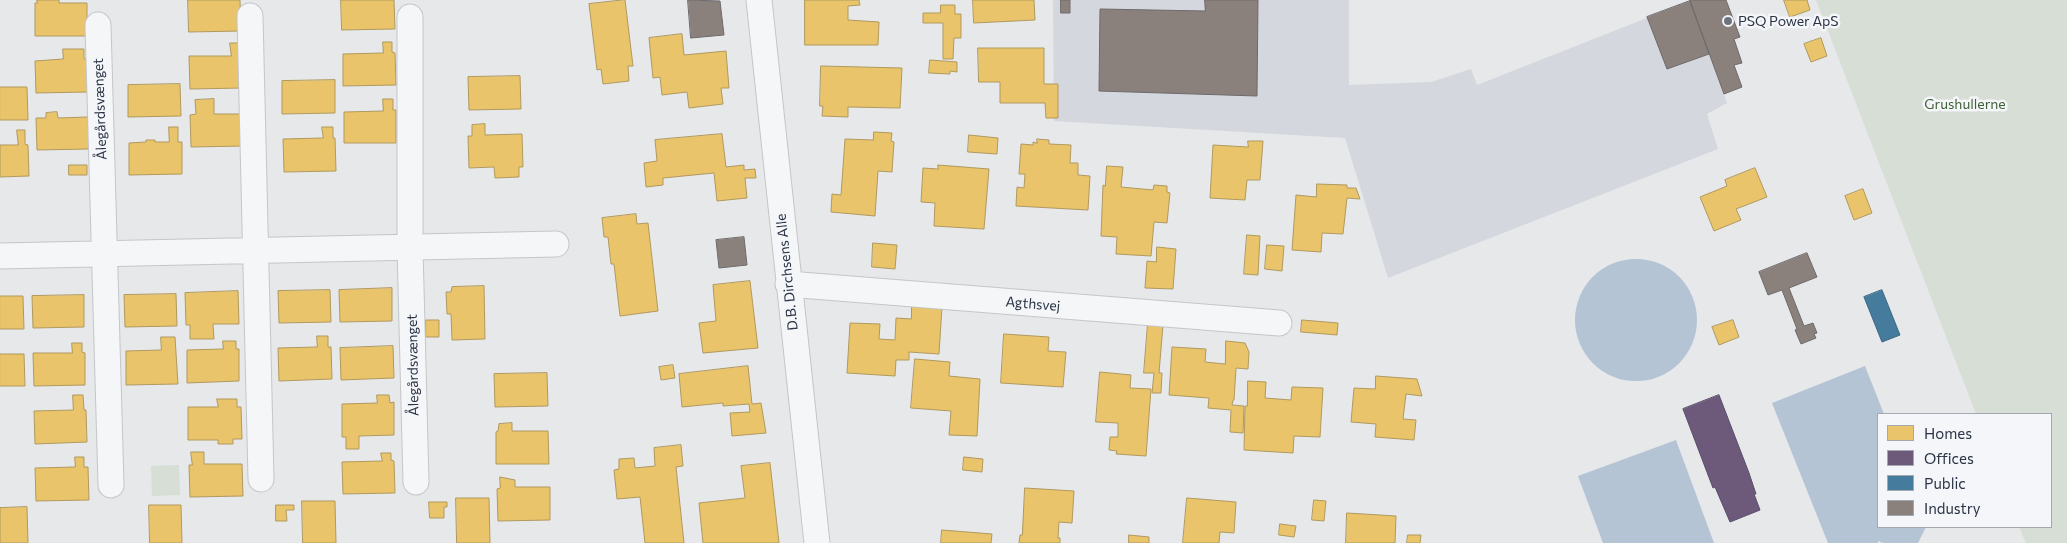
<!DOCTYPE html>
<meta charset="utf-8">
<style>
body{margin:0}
#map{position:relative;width:2067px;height:543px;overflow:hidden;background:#e6e8ea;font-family:Commissioner,sans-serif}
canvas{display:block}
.legend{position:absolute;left:1877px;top:413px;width:175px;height:115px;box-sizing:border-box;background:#f4f6f9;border:1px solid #a4a8b1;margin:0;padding:6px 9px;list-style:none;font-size:15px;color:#2b3445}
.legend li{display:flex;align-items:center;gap:10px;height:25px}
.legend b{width:25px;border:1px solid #a4a8b1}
</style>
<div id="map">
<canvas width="2067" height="543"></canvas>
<ul class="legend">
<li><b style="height:14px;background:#e9c46a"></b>Homes</li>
<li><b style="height:14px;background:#6d597a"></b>Offices</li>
<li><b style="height:14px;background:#457b9d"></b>Public</li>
<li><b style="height:14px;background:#8a817c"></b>Industry</li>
</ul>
</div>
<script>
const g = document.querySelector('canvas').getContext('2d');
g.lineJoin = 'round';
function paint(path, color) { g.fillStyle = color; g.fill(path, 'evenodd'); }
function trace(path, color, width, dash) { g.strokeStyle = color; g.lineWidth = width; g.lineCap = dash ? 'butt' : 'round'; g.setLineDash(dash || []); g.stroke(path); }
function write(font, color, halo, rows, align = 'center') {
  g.font = font + ' Commissioner,sans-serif'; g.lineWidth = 5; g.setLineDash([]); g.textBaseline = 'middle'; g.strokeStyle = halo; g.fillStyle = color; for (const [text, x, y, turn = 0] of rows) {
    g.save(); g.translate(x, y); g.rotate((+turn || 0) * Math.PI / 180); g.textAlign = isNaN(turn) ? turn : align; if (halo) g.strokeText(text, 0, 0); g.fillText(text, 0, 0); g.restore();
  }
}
paint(new Path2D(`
 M1053,0H1349V85L1431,82L1471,69L1477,85L1690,1L1727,103L1707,114L1718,149L1388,278L1345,138L1054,121Z`), '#d4d7dd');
paint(new Path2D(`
 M1816,0H2067V543H2026L2019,527H2051V414H1976Z
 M179,465L180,495L152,496L151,466Z`), '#d6ded6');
paint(new Path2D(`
 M1575 320a61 61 0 1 1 122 0a61 61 0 1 1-122 0Z
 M1865,366L1884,414H1878V527H1926L1918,543H1883L1878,541V543H1828L1772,403Z
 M1676,440L1714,543H1603L1578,476Z`), '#b4c4d5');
const homes = new Path2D(`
 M37,0H59V3H87V36H35V3H37Z
 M188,0H240L241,31L189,32Z
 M341,0H394L395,29L342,30Z
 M625,0L633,66H628L629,81L603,84L601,69L597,70L589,4Z
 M805,0H859L860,5L848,6V20L879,22L878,45H805Z
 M973,0H1034L1035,20L974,23Z
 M1784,0H1807L1810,10L1790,17Z
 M941,5H955V14H961V38H954L953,59H943V23H923V13H940Z
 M682,34L684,55L726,51L729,88H721L723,104L689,108L687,92L662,95L660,77L653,78L649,38Z
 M1821,38L1827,56L1811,62L1804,44Z
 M383,42H392V52L395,53L396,85L343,86V54L383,53Z
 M230,43H239L242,88L190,89L189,56H231Z
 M978,48H1044V84H1058V118H1046L1045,103H1000V82H979Z
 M63,49H84V59H87L88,92L36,93L35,61L63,59Z
 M930,60L957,62V72L950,71V74L929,73Z
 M821,66L902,68L900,108L848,107V117L822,116L823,106H820Z
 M520,76L521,109L469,110L468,77Z
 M335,80V113L282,114V81Z
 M180,84L181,116L128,117V85Z
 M0,87H27L28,120H0Z
 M214,99V114H242L243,146L191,147L190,115L196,114L195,100Z
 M383,99H393V110H396V143H344V112L383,111Z
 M57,112L58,118L88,117L89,149L37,150L36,118H46V113Z
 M485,124V135L522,134L523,167H519V177L495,178L494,167L469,168L468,136H472V125Z
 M169,127H178V142H182V174L129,175V143L146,142V140H155V142H169Z
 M322,127H333V138H335L336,171L284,172L283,139L323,138Z
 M17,130H25V144L28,145L29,176L0,177V145H18Z
 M874,132L892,133L891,141L894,142L892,172L878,171L875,216L831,212L832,194L841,195L845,139L873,140Z
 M722,134L726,167L744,165V170L755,169L756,178H745L747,198L717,201L714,173L663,178V185L646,187L644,163L657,161L655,140Z
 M969,135L998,138L997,154L968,152Z
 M1037,139L1049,140V144L1071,145L1070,163H1078V175L1090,176L1088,210L1016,206L1017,187L1024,188L1025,174H1019L1021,144L1033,145V142L1037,143Z
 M1248,141H1263L1260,180H1247L1245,200L1210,198L1213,145L1248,147Z
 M69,165H87V175H69Z
 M938,165L989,169L984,229L934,226L935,203L921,202L923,168L938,169Z
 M1107,166L1123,167L1121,187L1153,190L1154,185L1167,186V192L1170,193L1167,223L1154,222L1151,256L1116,254L1117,237L1101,236L1103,185L1105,186Z
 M1755,168L1767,197L1736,209L1741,220L1714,231L1700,197L1727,186L1725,180Z
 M1317,184L1347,185V188H1356L1360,199L1347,198L1343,234L1322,233L1321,252L1292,250L1296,195L1316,197Z
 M1863,189L1872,213L1854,220L1845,196Z
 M636,214L637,224L648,223L658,311L620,316L614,264H611L608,237H604L602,218Z
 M1247,235L1260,236L1258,275L1244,274Z
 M873,243L897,245L895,269L872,267Z
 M1267,245L1284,246L1282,271L1265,269Z
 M1157,247L1176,249L1173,289L1145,288L1147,261L1156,262Z
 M750,281L758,348L703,353L699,323L716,321L713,285Z
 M484,286L485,339L452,340L451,314H447L446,292H451L452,287Z
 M392,288V321L340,322L339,290Z
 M330,290L331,322L279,323L278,291Z
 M238,291L239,324H213L214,339H190V325H186L185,293Z
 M176,294L177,326L125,327L124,295Z
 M84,295V327L33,328L32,296Z
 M0,296H23L24,329H0Z
 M912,305L942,307L939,354L909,352V360H896L895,376L847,373L850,323L880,324L879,339L895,340L896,318L911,319Z
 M426,320H439V337H426Z
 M1302,320L1338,323L1337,335L1301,332Z
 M1733,320L1739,337L1719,345L1712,327Z
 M1148,323L1163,325L1159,373H1162L1161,393H1152L1154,373H1144Z
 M1004,334L1049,337L1048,351L1066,352L1063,387L1001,383Z
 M317,336H328V347H331L332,379L279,381L278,348L317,347Z
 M161,337H175L178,384L126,385V351L161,350Z
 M223,341H236V349H239V381L187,383V350L223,349Z
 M1226,341L1245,343L1249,352L1248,369L1236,368L1234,400H1233L1232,405L1244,406L1243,433L1230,432L1231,410L1208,408L1209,398L1169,395L1172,347L1206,349L1205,362L1225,364Z
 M72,343H82V352L85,353V385L34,386L33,353H72Z
 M393,346L394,378L341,380L340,348Z
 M0,354H24L25,386H0Z
 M915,359L950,362L949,376L980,379L977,436L949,435L951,411L911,408Z
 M673,365L675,378L661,380L659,367Z
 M748,366L752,404L761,403L766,433L732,436L730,413L750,412L749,404L723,406V403L682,407L679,374Z
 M1100,372L1131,375L1130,388L1151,389L1146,456L1116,454L1117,451L1109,450L1110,437H1118V423L1096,422Z
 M547,373L548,406L495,407L494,374Z
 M1376,376L1417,379L1422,396L1406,394L1403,419L1416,420L1414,440L1375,437L1376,424L1351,422L1354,388L1375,389Z
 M1248,381L1266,382L1265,398L1291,400L1292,387L1323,388L1320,437L1294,436L1293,453L1244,450L1245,406H1247Z
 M73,395H83L84,410H86L87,442L35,444L34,411L73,410Z
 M377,395H389L390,403L394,402V435L359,436V449H346V437H342V404L377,403Z
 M217,399H237V407H241L242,439H233V444H218V440H188V407H218Z
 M512,423V431H548L549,464H496V432L498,431L499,424Z
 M681,445L683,466L676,467L684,543H645L640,497L617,499L614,470L619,469V459L634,458L635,468L655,466L654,448Z
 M191,452H204V464H242L243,496L190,497L189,465H192Z
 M381,453H391V460L394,461L395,493L343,494L342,462L382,461Z
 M75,457H84V467H88L89,500L36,501L35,468L75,467Z
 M964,457L983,459L982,472L963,470Z
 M770,463L779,543H703L699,503L745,498L741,466Z
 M500,477L515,480V487H550V520L498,521L497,489L500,488Z
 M1025,488L1074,491L1072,523L1059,522L1058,538H1060V543H1019L1020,535H1022Z
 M456,498H489L490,543H457Z
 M1187,498L1236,502L1234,533L1220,532L1219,543H1183Z
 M1314,500L1326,501L1324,521L1312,520Z
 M302,501H335L336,543H303Z
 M429,502H447V507H444V518H430Z
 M149,505H181L182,543H150Z
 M276,505H294V510H286L287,521H276Z
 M27,507L28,543H0V508Z
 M1347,513L1396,516L1395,543H1346Z
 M1280,524L1296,526L1294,537L1279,535Z
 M942,530L992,534L991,543H941Z
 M1129,535L1149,537V543H1129Z
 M1408,535H1421L1420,543H1407Z`);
paint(homes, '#e9c46a');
trace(homes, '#b0995f', 1);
const offices = new Path2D(`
 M1719,395L1749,473L1756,494H1754L1760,510L1730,522L1715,487L1713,488L1683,409Z`);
paint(offices, '#6d597a');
trace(offices, '#594e6a', 1);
const public = new Path2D(`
 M1882,290L1900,335L1882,342L1864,297Z`);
paint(public, '#457b9d');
trace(public, '#3d6683', 1);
const industry = new Path2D(`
 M688,0L720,1L724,35L691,38Z
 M1061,0H1070V13H1061Z
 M1205,0H1258L1257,96L1099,91L1100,9L1205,11Z
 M1693,0H1726L1740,37L1734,39L1742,63L1734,65L1742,87L1724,94L1690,1Z
 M1690,1L1709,54L1667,69L1647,17Z
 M744,237L747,265L719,268L716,240Z
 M1807,253L1817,277L1789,288L1804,326L1813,323L1817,333L1814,334L1816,338L1801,344L1795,330L1797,329L1782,290L1768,295L1759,272Z`);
paint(industry, '#8a817c');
trace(industry, '#6e6a6c', 1);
const street = new Path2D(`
 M759,0L817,543
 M250,16L261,479
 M410,17V248L416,482
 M98,25L111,485
 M0,256L556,244
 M788,284L1279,323`);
trace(street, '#c4c6c8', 27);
trace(street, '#f5f6f7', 25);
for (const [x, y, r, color] of [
 [1728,21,5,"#6c737f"]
]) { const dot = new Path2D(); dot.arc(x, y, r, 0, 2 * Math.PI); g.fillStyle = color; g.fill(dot); trace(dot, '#f4f6f9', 2); }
write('14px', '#2b3445', '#f4f6f9', [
 ["PSQ Power ApS",1738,21]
], 'left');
write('14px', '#3f6138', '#f4f6f9', [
 ["Grushullerne",1965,104]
]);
write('14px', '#2b3445', '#f4f6f9', [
 ["Ålegårdsvænget",100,109,-92],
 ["D.B. Dirchsens Alle",787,272,-96],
 ["Agthsvej",1033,304,5],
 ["Ålegårdsvænget",413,365,-91]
]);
</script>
